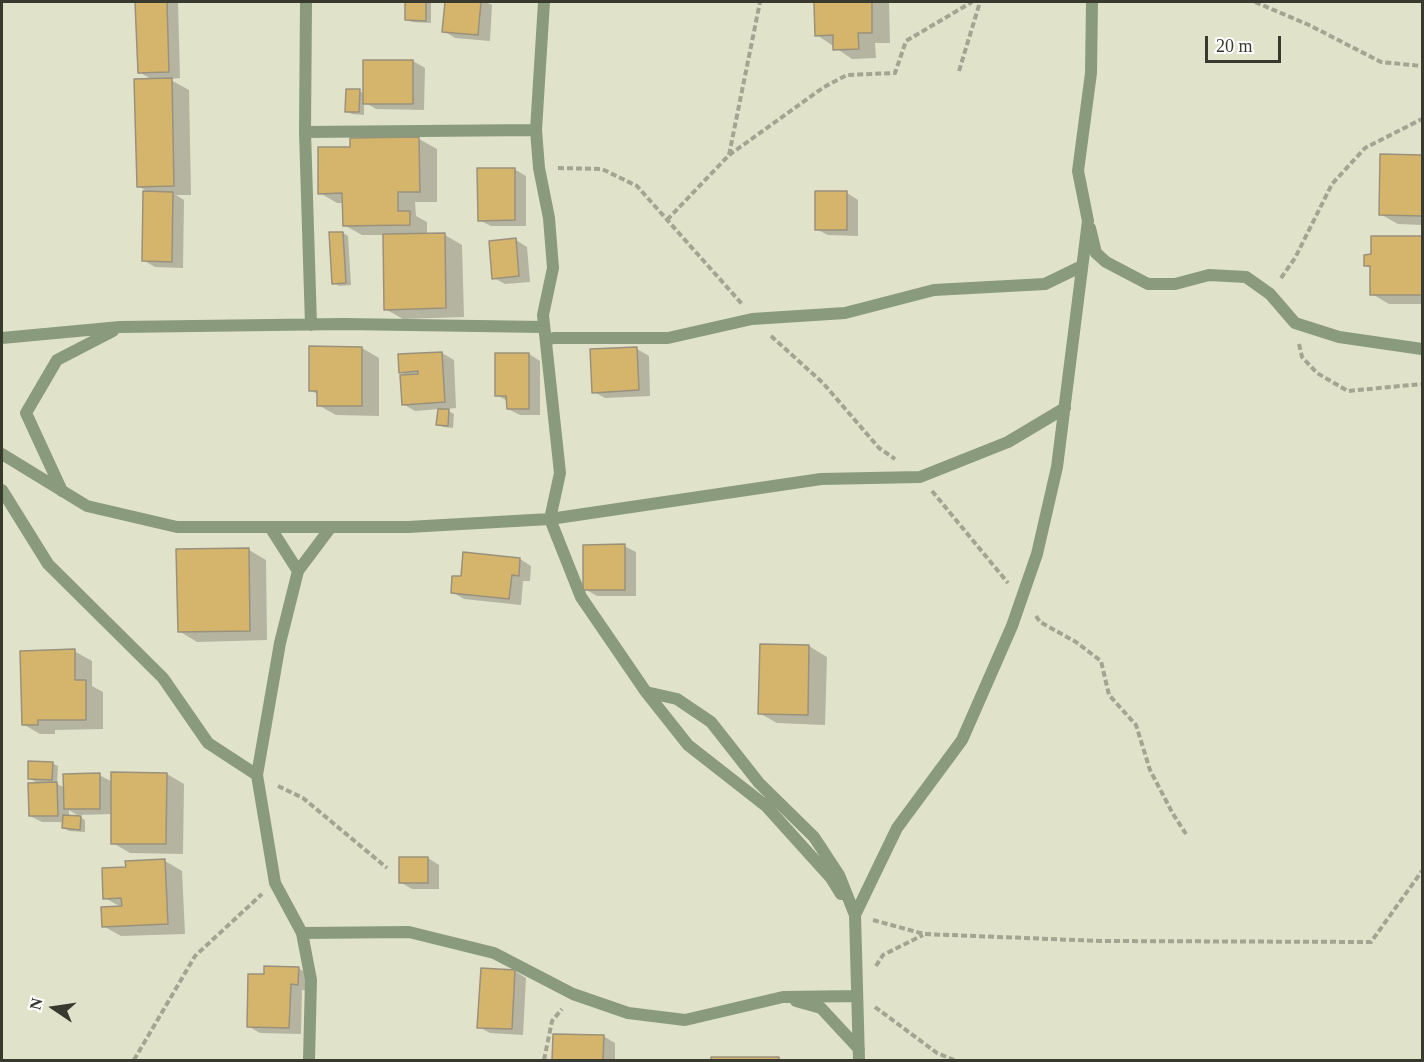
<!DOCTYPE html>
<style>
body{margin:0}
#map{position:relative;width:1424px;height:1062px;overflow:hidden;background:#e1e2ca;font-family:"Times New Roman",serif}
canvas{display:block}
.frame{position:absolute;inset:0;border:3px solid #38392f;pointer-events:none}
.north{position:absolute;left:24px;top:978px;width:60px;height:60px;-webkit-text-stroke:4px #fff;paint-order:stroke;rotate:283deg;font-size:16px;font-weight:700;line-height:24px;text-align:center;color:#38392f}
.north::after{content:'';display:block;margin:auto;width:21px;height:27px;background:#38392f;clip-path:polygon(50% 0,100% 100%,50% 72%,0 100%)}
.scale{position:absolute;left:1205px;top:36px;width:76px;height:27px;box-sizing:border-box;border:3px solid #38392f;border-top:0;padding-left:8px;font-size:18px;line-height:21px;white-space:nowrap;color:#38392f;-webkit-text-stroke:4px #fff;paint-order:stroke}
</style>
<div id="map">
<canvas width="1424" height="1062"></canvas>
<div class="frame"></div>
<div class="north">N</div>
<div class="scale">20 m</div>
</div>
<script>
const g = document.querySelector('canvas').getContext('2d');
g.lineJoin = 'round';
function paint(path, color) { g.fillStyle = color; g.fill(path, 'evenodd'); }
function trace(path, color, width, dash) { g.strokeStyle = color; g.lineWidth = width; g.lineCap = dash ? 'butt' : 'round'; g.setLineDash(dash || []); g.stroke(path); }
paint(new Path2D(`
 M137,2H178L180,78L169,79L189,90L191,195H176L184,200L183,268L155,267L143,260L150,193L138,186L153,80L139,72Z
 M407,2H431V23L412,22L407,19Z
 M446,2H486L492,5L490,41L455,38L444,31Z
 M816,2H889L890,43H875L876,58L852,59L817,35Z
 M413,61L425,68L424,110L376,109L364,102V115L352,114L346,111L359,91L365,94Z
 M352,139H419L437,149V202H415L416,216L427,222V235H445L462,245L464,317L403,319L385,309L384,235H362L344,225V203H337L320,193L352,148Z
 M1382,156H1422V225L1398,224L1380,214Z
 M514,169L526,176V226H491L479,220Z
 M847,193L858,200V236L828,235L816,229Z
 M343,233L348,236L351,285L339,286L334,283Z
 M1372,237H1422V304H1389L1372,294V269L1366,265L1372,256Z
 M516,240L527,247L530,282L505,284L494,278Z
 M362,348L379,358V416L336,415L318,405L319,395L310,390Z
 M637,349L649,356L650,396L605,398L594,392Z
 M442,353L454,360L456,408L445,409L454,414L453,428L443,427L438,424L439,409L415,411L403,404L408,376L400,372Z
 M529,354L540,361V415H520L508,409V401L496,395Z
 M624,546L636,552V596H597L585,589Z
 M249,550L266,560L267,640L197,642L179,631Z
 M520,559L531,566L530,581H523L521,605L464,599L452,592L462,578Z
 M761,645L809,646L827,657L825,725L777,723L759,713Z
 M74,651L92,661V686L103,692V729L55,730V734H40L23,724Z
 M52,763L58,766L57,784L65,788L99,775L113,782L167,774L184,784L183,854L130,853L113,843V814L77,815L69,810V817H80L85,820V832L69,831L64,828V822H42L30,816L39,784L29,778Z
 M428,858L439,865V889H412L400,882Z
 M165,861L182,871L185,934L121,936L103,926L121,907L105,898L127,869Z
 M298,968L310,975V991L302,990L301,1034L260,1033L248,1026L265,975Z
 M515,971L526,978L523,1035L490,1033L479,1027Z
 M554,1036H603L615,1043V1060H554Z
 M778,1058L783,1060H713V1059Z`), '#0003');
const building = new Path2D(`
 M135,2H167L169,72L138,73Z
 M405,2H426V21L405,20Z
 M445,2H481L478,35L442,32Z
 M814,2H872V33H858L859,49L833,50V35L815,36Z
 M363,60H413V104H363Z
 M172,78L174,186L137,187L134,79Z
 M346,89H360L359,112H345Z
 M419,137L420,192H398V211H410V225L343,226L342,193L318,194V147H350V138Z
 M1380,154L1422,155V216L1379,215Z
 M477,168H515V220L478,221Z
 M143,191L173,192L172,262L142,261Z
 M815,191H847V230H815Z
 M329,232H343L346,283L332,284Z
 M445,233L446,308L384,310L383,234Z
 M1371,236H1422V295H1370V266H1364V255L1371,254Z
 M516,238L519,276L492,279L489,241Z
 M309,346L362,347V406H317V391H309Z
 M637,347L639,390L592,393L590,349Z
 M442,352L445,402L402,405L400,375L418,374V371L399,373L398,354Z
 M495,353H529V409H507L506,396H495Z
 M438,409H449L448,426L436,425Z
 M625,544V590H583V545Z
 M249,548L250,631L178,632L176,549Z
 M463,552L520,558L519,576L512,575L509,599L451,593L452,576H461Z
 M760,644L809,645L808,715L758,714Z
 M75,649V680H86V720H38V725H22L20,651Z
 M28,761L53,762L52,780L28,779Z
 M111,772L167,773L166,844H111Z
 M100,773V809H64L63,774Z
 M57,782L58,816H29L28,783Z
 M63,815L81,816L80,830L62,828Z
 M399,857H428V883H399Z
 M165,859L168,924L102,927L101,907L122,906L121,898L103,899L102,868L126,867L125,861Z
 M264,966L299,967L298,985L291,984L289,1028L247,1027L248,974H264Z
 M481,968L515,970L512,1029L477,1028Z
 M553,1034L604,1035L603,1060H552Z
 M711,1057H779V1060H711Z`);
paint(building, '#d5b56b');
trace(building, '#9a917c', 1.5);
trace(new Path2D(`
 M1255,2L1309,25L1381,62L1422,66
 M959,71L980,2
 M729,155L824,87L847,75L895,73L906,41L972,2
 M558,168L602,169L637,186L742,304
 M667,220L729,155L760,2
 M1281,278L1295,258L1332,184L1365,148L1422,119
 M771,336L823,383L879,448L895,459
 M1299,344L1302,357L1317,373L1348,391L1422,384
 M932,491L1008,583
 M1036,616L1040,622L1076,642L1101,661L1109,695L1136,725L1150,770L1173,814L1186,834
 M278,786L303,798L387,868
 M873,920L924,934L1100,941L1371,942L1422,871
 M876,966L883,955L923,935
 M875,1007L937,1053L954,1060
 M134,1060L195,956L262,894
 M544,1060L552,1021L562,1009`), '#a3a491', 4, [6, 3]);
trace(new Path2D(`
 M306,2L305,132L311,325
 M544,2L536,130L539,168L549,218L553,268L543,315L560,473L550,519L581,597L646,692L677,699L711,722L759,783L814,837L839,875L855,915L859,1060
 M305,132L536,130
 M1090,228L1096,253L1106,262L1148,284H1175L1209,275L1246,277L1270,294L1295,323L1339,337L1422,349
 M2,338L120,327L344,324L544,327
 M546,340L554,338H668L752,319L845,313L934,290L1045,284L1082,266
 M2,454L87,506L177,527H408L550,519L821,479L920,477L1008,442L1065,408
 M2,490L48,564L163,678L208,743L257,775
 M62,491L26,413L57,360L113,331
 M270,527L298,571
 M646,692L688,745L766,806L831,878L841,894
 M855,915L897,828L962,740L1012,626L1037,554L1057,467L1088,221L1078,171L1091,73L1092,2
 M302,933L409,932L494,953L573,994L628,1013L685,1020L783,997L857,996
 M796,1001L821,1008L859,1049
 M309,1060L311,980L302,933L275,883L257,775L280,643L298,571L331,527`), '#899a7d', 12);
</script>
